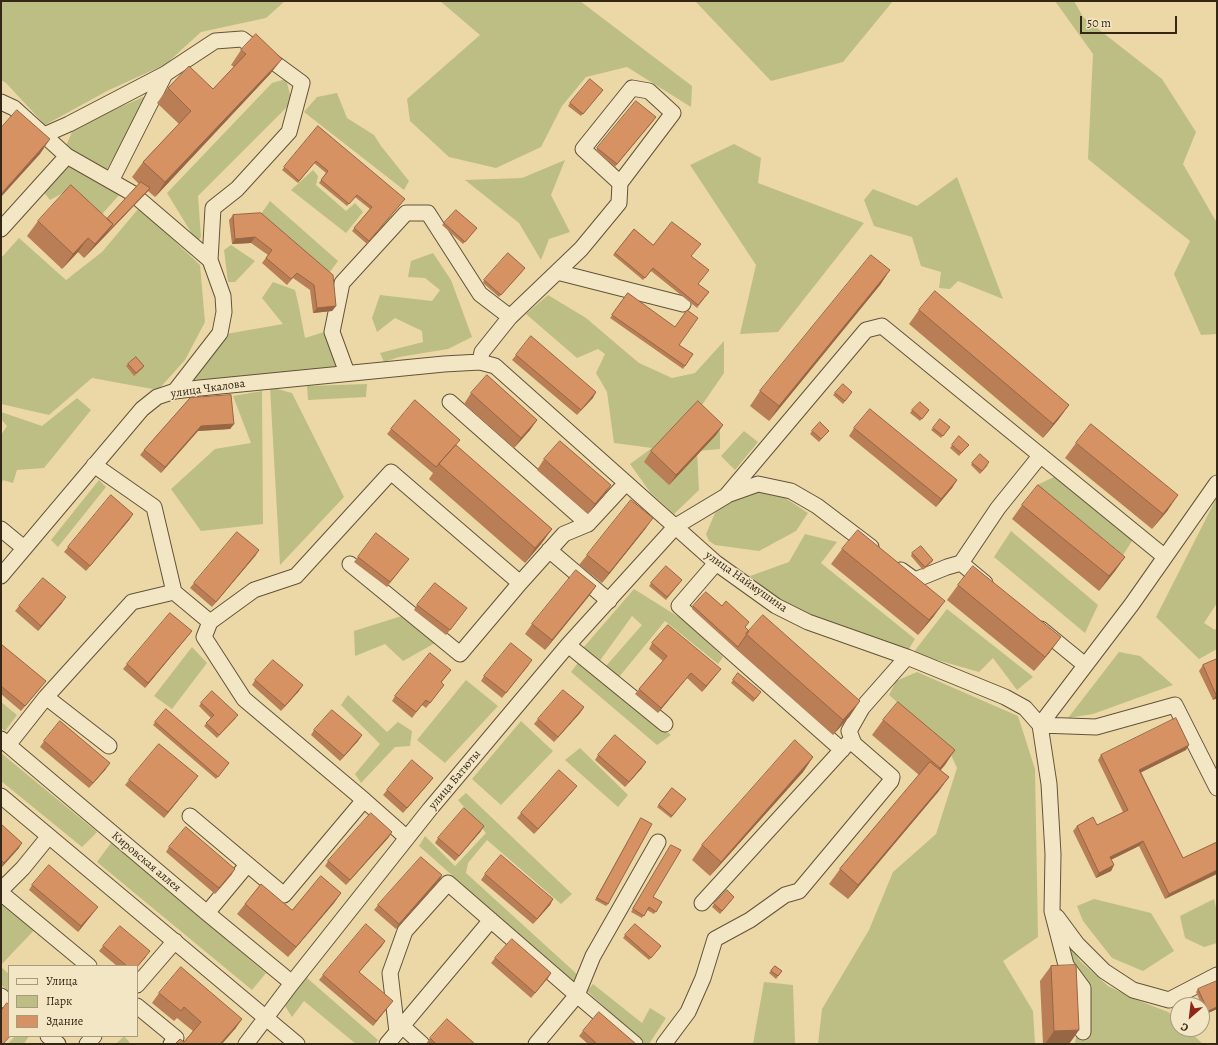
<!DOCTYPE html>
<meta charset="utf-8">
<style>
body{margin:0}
#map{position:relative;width:1218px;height:1045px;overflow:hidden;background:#ecd8a6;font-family:Alegreya,serif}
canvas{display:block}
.frame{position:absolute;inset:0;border:2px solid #352715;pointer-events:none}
.legend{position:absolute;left:8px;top:965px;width:130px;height:72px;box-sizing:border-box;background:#f3e6c5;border:1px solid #a79a7f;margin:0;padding:5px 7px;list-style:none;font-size:12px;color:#352715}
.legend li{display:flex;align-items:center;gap:8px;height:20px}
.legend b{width:20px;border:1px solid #a79a7f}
.north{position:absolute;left:1170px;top:997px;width:40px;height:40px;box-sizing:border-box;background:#f3e6c5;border:1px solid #a79a7f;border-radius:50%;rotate:208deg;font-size:11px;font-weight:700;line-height:16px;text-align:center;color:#352715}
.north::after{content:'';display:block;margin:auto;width:14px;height:18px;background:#8f2418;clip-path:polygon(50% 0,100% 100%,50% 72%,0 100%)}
.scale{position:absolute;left:1080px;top:16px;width:97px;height:18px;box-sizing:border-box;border:2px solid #352715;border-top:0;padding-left:5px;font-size:12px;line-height:14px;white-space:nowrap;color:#352715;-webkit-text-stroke:3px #f3e6c5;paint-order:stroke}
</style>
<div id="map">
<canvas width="1218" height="1045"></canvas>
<div class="frame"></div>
<ul class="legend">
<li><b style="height:5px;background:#f3e6c5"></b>Улица</li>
<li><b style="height:11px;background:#bcbe84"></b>Парк</li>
<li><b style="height:11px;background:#d79263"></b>Здание</li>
</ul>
<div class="north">С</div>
<div class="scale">50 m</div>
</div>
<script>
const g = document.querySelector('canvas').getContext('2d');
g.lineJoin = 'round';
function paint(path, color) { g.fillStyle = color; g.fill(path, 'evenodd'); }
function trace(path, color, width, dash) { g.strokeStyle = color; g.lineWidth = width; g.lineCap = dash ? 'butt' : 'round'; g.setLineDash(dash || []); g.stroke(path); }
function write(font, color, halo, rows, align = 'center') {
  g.font = font + ' Alegreya,serif'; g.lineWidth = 3; g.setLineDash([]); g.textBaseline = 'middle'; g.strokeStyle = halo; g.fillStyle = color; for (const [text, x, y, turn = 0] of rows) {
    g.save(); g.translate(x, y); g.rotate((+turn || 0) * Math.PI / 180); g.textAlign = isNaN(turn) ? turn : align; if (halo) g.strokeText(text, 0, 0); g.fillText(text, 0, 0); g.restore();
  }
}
paint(new Path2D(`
 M1,1H285L266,18L201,32L166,64L107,91L45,125L6,83L1,80Z
 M440,1H580L692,86L691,107L627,67L586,77L562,106L541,147L496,168L449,157L410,121L407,99L480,35Z
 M695,1H893L843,62L771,81Z
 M1055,1H1074L1083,17L1162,79L1196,132L1183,164L1217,223V334L1201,335L1174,274L1190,241L1142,203L1088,159L1093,54Z
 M286,79L292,102L198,196L201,237L197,242L167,193L272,83Z
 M337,93L347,118L374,135L381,146L409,181L404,190L304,112L317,97Z
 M148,95L107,169L66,146L74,127Z
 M734,144L761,158L758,183L864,223L778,332L740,334L756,265L690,165Z
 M565,160L551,195L570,232L549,239L541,260L519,223L465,180L522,178Z
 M71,164L121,193L94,223L63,193L50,200L42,190L64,165Z
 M313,170L318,176L316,185L346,211L355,203L363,212L346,233L291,190Z
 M957,177L1003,299L958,281L950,289L939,288L941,272L921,266L912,237L874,226L864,200L873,189L917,206Z
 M270,201L338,261L329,273L261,214Z
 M139,208L200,265L205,322L185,360L158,390L92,378L49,415L1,404V258L19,238L66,280L102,252Z
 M231,245L255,261L235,282H228L224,250Z
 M433,253L451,280L472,337L448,349L399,357L384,362L380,353L423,342L422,331L395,318L377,332L372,318L380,295L432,301L440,290L425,278L408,277L411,261Z
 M273,282L295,290L299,307L305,338L324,332L338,368L190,382L226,334L283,324L262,298Z
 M548,295L586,318L639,363L672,378L695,373L724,341V373L702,405L720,425V449L697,451L699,490L674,514L650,492L630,464L652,448L614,443L607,392L596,373L605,354L598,349L577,358L526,314Z
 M367,384L366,397L308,400L307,386Z
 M270,387L292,393L344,497L280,565Z
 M262,391L263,524L201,531L171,489L215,449L251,443L233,396Z
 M77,398L91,410L44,468L17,470L13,483L3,480L1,486V435L7,426L1,419V412L42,426Z
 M744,431L758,442L735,470L721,456Z
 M1056,476L1134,538L1123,555L1037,485Z
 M99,480L106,487L58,547L51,540Z
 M758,487L782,496L808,513L796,531L759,551L715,545L709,541L706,534L715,513L736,494Z
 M1217,497V603L1204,623L1215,630L1217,627V649L1199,659L1156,617Z
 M1011,531L1098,605L1085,633L994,557Z
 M805,534L837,542L821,563L915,639L907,652L804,614L776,597L750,576L789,562Z
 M634,589L685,621L723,657L718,664L665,621L619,677L606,666L642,625L632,616L599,662L583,648Z
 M947,609L1032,676L1033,677L1017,690L993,658L979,672L913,653Z
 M405,615L435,643L403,661L385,644L355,656L354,631Z
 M192,647L207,663L172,709L154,696Z
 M1119,652L1140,656L1173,685L1093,714L1068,718Z
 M580,660L671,735L657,745L571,672Z
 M917,672L1018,716L1035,769L1038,937L1003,961L1033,1011L1035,1044H818L822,1009L869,930L893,872L936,834L957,768L947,746L889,695L896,681Z
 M466,680L498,706L445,763L417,740Z
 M348,695L387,732L398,722L412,731L410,746L395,747L361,783L355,774L380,744L341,705Z
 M1,702L17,715L5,731L1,728Z
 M521,721L553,751L501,805L472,779Z
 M580,748L628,795L618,807L565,760Z
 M1,753L97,832L82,847L1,781Z
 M466,793L572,894L561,904L487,840L468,863L466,873L579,976L576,985L419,846L425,836L455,866L486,833L458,800Z
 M111,843L266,973L252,990L97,862Z
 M1,898L38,926L1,965Z
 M1094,899L1151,913L1174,951L1143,971L1112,958L1083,921L1077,906Z
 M1214,899L1217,911V943L1204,947L1185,938L1180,916Z
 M1058,930L1081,962L1108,986L1137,1000L1168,1012L1178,1021V1029H1187L1203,1044H1075V1041L1082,1021Z
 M1,967L9,974V991L1,985Z
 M306,977L378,1040L375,1044H356L304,1001L292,1017L285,1006Z
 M764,982L793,985L795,1044H753Z
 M593,984L642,1023L650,1008L666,1018L649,1044H645L587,991Z
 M15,1036H29L24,1044H8Z
 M124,1036L131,1044H116Z`), '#bcbe84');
const minor = new Path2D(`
 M1,102L14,108L67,156L132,193
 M44,135L69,124L165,74L215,41L242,39L302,83L289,132L237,189L213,208L210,260
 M111,181L165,74
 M140,200L210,260L223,296L224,312L220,333L175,391
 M1,229L67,156
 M557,272L683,304
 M480,362L482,352L510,317L581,249L619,203L620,183L673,113L649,91L632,88L583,149L620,183
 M347,373L332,332L342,283L406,213H428L480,294L510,317
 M450,402L588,524
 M94,465L154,507L174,592L210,622L204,637L244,699L364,800L407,838
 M727,495L758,484L791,491L817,506L871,547
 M1,529L24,548
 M549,550L609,601
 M716,563L679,606L842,750
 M961,563L998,508L1040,456
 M350,564L460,654L520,583
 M901,570L915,580L947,567L961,563L985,583
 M1,576L142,409L157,397L175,391L200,388L444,364L480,362L495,366L716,563L776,606L808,622L907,657L1005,697L1025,708L1040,725
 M210,622L254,590L296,576L391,472L520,583L564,534L588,524L626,483
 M1041,629L1085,665
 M568,645L665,724
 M46,697L109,746
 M1040,725L1096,727L1175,705L1217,788
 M1,739L207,913L292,983
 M8,745L46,697L132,602L174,592
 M1,796L297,1044
 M190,816L284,895L364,800
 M1,890L23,868L49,836
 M1,893L89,966
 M702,903L849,742
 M207,913L247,865
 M1057,917L1077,944L1104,971L1133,990L1169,1000L1217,975
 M137,985L175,941
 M1,996L9,1003
 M137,1006L176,1038L171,1044
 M402,1026L422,1044
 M397,1032L390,973L405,931L448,883L577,995L635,1044
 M1083,1032V988L1066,965L1052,911L1053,854L1049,784L1040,725L1132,604L1217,483
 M48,1036L58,1044
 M87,1044L94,1036
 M246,1044L292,983L430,809L568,645L676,526L726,496L866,330L882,326L1165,557
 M387,1044L491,920
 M536,1044L577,995L593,956L658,842
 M664,1044L688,1012L703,978L715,939L750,920L785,895L799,891L891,781L892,777L854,744L849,731L862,708L907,657`);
trace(minor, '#635339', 17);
trace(minor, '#f3e6c5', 15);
paint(new Path2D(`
 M241,50L271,73L155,197L148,191L84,258L78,252L62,269L27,236L38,221L107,219L139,184L132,177L143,162L179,124L157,103L168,88L213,89L234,67L231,65Z
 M603,90L581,116L568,106L570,103Z
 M654,120L615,167L596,151L597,148Z
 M318,126L403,201L367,244L352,231L370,209L355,197L347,206L319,183L326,173L314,163L298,183L282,170Z
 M261,213L336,306L332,311L313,313L310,290L293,278L287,285L262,263L268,255L251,243L232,244L229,220L233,215Z
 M444,223L477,228L463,244L442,225Z
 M634,229L653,245L691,256L698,284L709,292L697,308L651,271L643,280L613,255Z
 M890,270L880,285L769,421L750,406L760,391Z
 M523,271L499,297L483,283L484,280Z
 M628,293L679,345L693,354L683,369L610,318Z
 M919,310L1069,405L1058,420L1043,438L909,324Z
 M516,355L596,392L577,415L512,360Z
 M128,364L144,366L142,369L134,376L126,366Z
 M852,392L843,404L833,395L835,393Z
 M471,393L537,420L530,430L514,448L464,404Z
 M190,398L234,424L230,429L198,431L161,473L140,455L144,450Z
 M912,410H929L920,421L910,413Z
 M723,425L716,435L669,485L644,462L651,451Z
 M950,427L941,438L931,430L933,428Z
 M854,428L957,480L952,488L936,507L849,436Z
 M391,429L456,446L552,529L541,544L525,563L429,479L437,467L433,473L387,434Z
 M812,431L827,433L819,442L810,434Z
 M1076,443L1168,510L1152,529L1065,458Z
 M952,445H969L959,456L950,448Z
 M544,459L604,496L588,514L537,470Z
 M972,463L988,465L980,474L971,465Z
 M1022,505L1125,557L1115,571L1099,591L1012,519Z
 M130,519L86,571L64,552L68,547Z
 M646,528L602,583L579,565L587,555Z
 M842,549L934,616L918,635L831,564Z
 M912,553L933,560L932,562L923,570L911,556Z
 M256,555L212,607L190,588L194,583Z
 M358,557L409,559L387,587L354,562Z
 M682,580L666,600L649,586L651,583Z
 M958,585L1050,652L1034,671L947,600Z
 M596,586L589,596L545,650L525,634L532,624Z
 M62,603L38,631L15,611L19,606Z
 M417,605L463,613L446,635L414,610Z
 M693,606L745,627L850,716L833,735L736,649L692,609Z
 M192,631L188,636L145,688L123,669L127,664Z
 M652,643L717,674L702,692L687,678L658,713L635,694L663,661L649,649Z
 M1,644L42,686L21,711L1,694Z
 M1217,659V698L1213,700L1199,671L1203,665Z
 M529,665L502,698L481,681L484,676Z
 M451,670L441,683L444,685L426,708L422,705L412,718L392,701L395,696Z
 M255,680L303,685L299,691L281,711L252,685Z
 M733,680L759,695L753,702L731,683Z
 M201,703L236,718L217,738L204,726L211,718L199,706Z
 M584,707L580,713L554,742L534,724L538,719Z
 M883,720L955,750L940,770L949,777L938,792L848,899L829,884L840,869L919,775L872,735Z
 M155,722L229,763L216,779L153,725Z
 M314,730L362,735L358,741L340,761L311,735Z
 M44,741L106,769L89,788L40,747Z
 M1186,750L1141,772L1183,858L1217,842L1165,899L1139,846L1111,860L1114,865L1111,871L1096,878L1073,831L1077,826L1097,825L1123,812L1098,760L1101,755Z
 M598,755L642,768L625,787L595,760Z
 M813,757L803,772L710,876L692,860L702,845Z
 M198,776L164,818L125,785L129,780Z
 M433,778L429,783L403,813L383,795L387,790Z
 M672,788L686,799L671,818L657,807Z
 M573,791L534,834L517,818L521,813Z
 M641,818L608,904L606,906L595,900Z
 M1,824L19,848L1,868Z
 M481,831L455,861L435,843L438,838Z
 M389,837L346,885L325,866L328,861Z
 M169,847L232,874L215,894L166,852Z
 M670,847L653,897L662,902L654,914L647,910L642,918L631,912Z
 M485,874L553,899L550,905L533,924L481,880Z
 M442,875L439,881L396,929L374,910L378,905Z
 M32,885L94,912L78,932L29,890Z
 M341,893L334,903L288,957L237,914L245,904L292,910Z
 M732,900L720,914L712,907L714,904Z
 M625,935L659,948L649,960L623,938Z
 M385,941L359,972L389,1006L373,1026L319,980L323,975Z
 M103,946L146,957L137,966H117L99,951Z
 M495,958L551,973L548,978L531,998L491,963Z
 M775,966L782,971L776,979L769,973Z
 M1051,966L1079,1030L1069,1044H1043L1040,981Z
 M1198,989L1217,1009L1206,1014L1196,992Z
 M159,993L242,1019L235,1029L184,1042L193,1031L177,1018L174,1021L152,1003Z
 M583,1031L636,1044H588L579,1036Z
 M430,1038L475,1044H426Z`), '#b97e55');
paint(new Path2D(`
 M282,59L271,73L155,197L165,182Z
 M50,139L40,154L1,197V194Z
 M150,188L148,191L84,258L95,244L113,224Z
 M255,237L251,243L232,244L235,239Z
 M88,238L78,252L62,269L73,254Z
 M890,270L880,285L769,421L779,406Z
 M336,306L332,311L313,313L317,308Z
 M596,392L593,398L577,415L581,410Z
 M1069,405L1058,420L1043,438L1053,424Z
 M537,420L530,430L514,448L521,438Z
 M234,424L230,429L198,431L161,473L165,467L201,426Z
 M723,425L716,435L669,485L676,475Z
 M957,480L952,488L936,507L941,499Z
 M611,485L604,496L588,514L595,504Z
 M1178,495L1168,510L1152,529L1163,514Z
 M133,514L130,519L86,571L90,566Z
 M653,518L646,528L602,583L609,573Z
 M552,529L541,544L525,563L535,548Z
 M259,550L256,555L212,607L216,602Z
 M1125,557L1115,571L1099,591L1109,576Z
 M596,586L589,596L545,650L552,640Z
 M66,597L62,603L38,631L41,626Z
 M945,601L934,616L918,635L929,620Z
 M192,631L188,636L145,688L148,683Z
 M1061,637L1050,652L1034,671L1045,657Z
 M721,669L717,674L702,692L706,686Z
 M691,673L687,678L658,713L661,708Z
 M303,685L299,691L281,711L285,706Z
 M1217,694V698L1213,700L1216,695Z
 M860,701L850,716L833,735L843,720Z
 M584,707L580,713L554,742L558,737Z
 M362,735L358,741L340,761L344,756Z
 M1189,745L1186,750L1136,775L1139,770Z
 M955,750L945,765L930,783L940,768Z
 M813,757L803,772L710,876L721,862Z
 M646,762L642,768L625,787L629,782Z
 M110,763L106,769L89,788L93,783Z
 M198,776L194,781L164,818L168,812Z
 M949,777L938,792L848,899L858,885Z
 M433,778L429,783L403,813L407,808Z
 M577,786L573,791L534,834L538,829Z
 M484,826L481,831L455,861L459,856Z
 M392,832L389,837L346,885L350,880Z
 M1143,841L1139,846L1106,862L1110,857Z
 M22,843L19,848L1,868L4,863Z
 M1114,865L1111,871L1096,878L1099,873Z
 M235,869L232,874L215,894L219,888Z
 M1217,870V874L1165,899L1169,894Z
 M442,875L439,881L396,929L399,924Z
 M341,893L334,903L288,957L296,947Z
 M553,899L550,905L533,924Z
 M98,907L78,932L81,926Z
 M385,941L382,946L355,977L359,972Z
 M551,973L548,978L531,998Z
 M393,1001L373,1026L376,1021Z
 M1217,1007V1009L1206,1014L1208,1011Z
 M242,1019L235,1029L222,1044H220Z
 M1079,1030L1069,1044H1045L1054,1031Z`), '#966645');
const building = new Path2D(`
 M256,34L282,59L165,182L143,162L191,111L168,88L189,66L213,89L246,54L241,50Z
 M590,79L603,90L583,114L570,103Z
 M636,101L656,117L617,164L597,148Z
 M17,110L50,139L1,194V128Z
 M318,126L405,199L369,241L354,228L372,207L357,195L349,204L321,180L328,171L316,161L299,181L284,167Z
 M141,182L150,188L104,236L113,224L107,219Z
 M71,185L113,224L95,244L88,238L73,254L38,221Z
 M456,210L477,228L465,242L444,223Z
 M261,213L333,275L336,306L317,308L314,285L297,273L291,279L266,258L272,250L255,237L235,239L233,215Z
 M672,222L701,244L691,256L709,270L698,284L709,292L698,305L653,268L645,278L615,253L634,229L653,245Z
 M508,253L525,268L501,295L484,280Z
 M871,255L890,270L779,406L760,391Z
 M935,291L1069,405L1053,424L919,310Z
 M628,293L675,327L687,310L698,318L679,345L693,354L685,366L612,315Z
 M531,336L596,392L581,410L516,355Z
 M136,357L144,366L136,373L128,364Z
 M487,375L537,420L521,438L471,393Z
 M843,384L852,392L845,401L835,393Z
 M231,395L234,424L201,426L165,467L144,450L190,398Z
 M415,400L460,440L436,467L391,429Z
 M698,401L723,425L676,475L651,451Z
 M920,402L929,410L922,419L912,410Z
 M870,409L957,480L941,499L854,428Z
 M940,419L950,427L943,436L933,428Z
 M820,422L829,431L821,439L812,431Z
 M1091,424L1178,495L1163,514L1076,443Z
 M959,436L969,445L961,453L952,445Z
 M560,441L611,485L595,504L544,459Z
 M456,445L552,529L535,548L439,464Z
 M980,454L989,462L982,471L972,463Z
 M1038,485L1125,557L1109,576L1022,505Z
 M111,495L133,514L90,566L68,547Z
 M631,500L653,518L609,573L587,555Z
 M858,530L945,601L929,620L842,549Z
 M237,532L259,550L216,602L194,583Z
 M376,533L409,559L390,582L358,557Z
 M921,546L933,560L925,567L912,553Z
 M666,566L682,580L667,597L651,583Z
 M973,566L1061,637L1045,657L958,585Z
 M576,570L596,586L552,640L532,624Z
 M43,578L66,597L41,626L19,606Z
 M435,583L467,608L450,630L417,605Z
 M706,592L722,606L726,601L749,622L745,627L749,631L738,647L693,606Z
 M170,613L192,631L148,683L127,664Z
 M763,615L860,701L843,720L746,634Z
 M668,625L721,669L706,686L691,673L661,708L639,689L667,656L652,643Z
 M511,643L532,660L506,693L484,676Z
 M1,644L46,681L25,706L1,686Z
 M430,653L451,670L441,682L444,685L430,703L426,700L416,712L395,696Z
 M1217,659V694L1216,695L1203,665Z
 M273,660L303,685L285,706L255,680Z
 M738,673L761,692L755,699L733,680Z
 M563,690L584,707L558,737L538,719Z
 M212,691L238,715L219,735L206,723L214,715L201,703Z
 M898,702L955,750L940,768L883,720Z
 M166,709L229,763L218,777L155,722Z
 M332,710L362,735L344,756L314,730Z
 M1176,718L1189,745L1139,770L1183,858L1217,842V870L1169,894L1143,841L1110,857L1114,865L1099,873L1077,826L1093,817L1097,825L1128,810L1101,755Z
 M60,721L110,763L93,783L44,741Z
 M615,735L646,762L629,782L598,755Z
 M795,740L813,757L721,862L702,845Z
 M159,744L198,776L168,812L129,780Z
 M412,760L433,778L407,808L387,790Z
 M930,762L949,777L858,885L840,869Z
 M559,770L577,786L538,829L521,813Z
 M672,788L686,799L672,816L659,805Z
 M464,808L484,826L459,856L438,838Z
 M371,813L392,832L350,880L328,861Z
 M641,818L652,824L608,904L597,898Z
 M1,824L22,843L4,863L1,860Z
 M186,827L235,869L219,888L169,847Z
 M671,845L681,850L653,897L662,902L656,912L649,907L644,916L633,909Z
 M501,855L553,899L537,919L485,874Z
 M421,857L442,875L399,924L378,905Z
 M49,865L98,907L81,926L32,885Z
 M321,876L341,893L296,947L245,904L261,884L292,910Z
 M727,890L734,897L722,911L714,904Z
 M366,924L385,941L359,972L393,1001L376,1021L323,975Z
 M635,924L661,946L651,958L625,935Z
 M120,926L150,951L137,967V966H127L103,946Z
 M512,939L551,973L535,993L495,958Z
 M1076,965L1079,1030L1054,1031L1051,966Z
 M775,966L782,971L778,976L771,971Z
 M181,967L242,1019L220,1044H175L180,1039L184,1042L201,1022L184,1007L181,1011L159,993Z
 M1217,981V1007L1208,1011L1198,989Z
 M7,1003L9,1005V1036H10L3,1044H1V1011Z
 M599,1012L636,1044H597L583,1031Z
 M447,1019L475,1044H436L430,1038Z`);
paint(building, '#d79263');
trace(building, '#966645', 1);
write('12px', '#352715', '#f3e6c5', [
 ["улица Чкалова",208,389,-8],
 ["улица Наймушина",746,582,35],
 ["улица Батюты",455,780,-50],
 ["Кировская аллея",146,862,40]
]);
</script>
